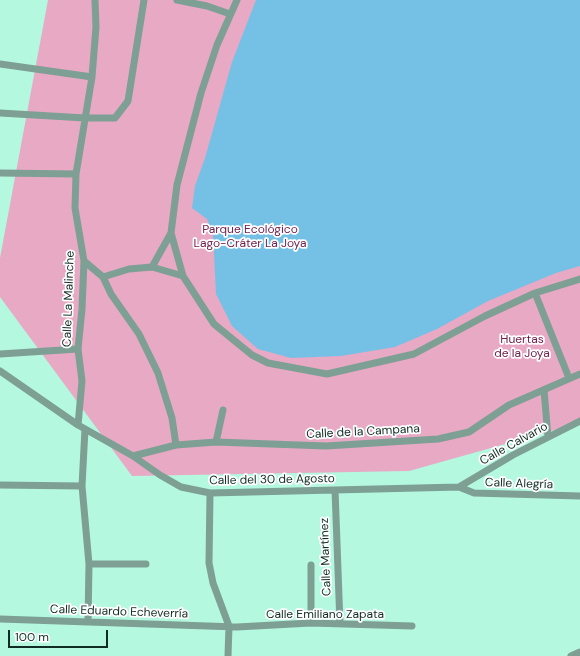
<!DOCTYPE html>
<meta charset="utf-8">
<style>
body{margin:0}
#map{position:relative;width:580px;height:656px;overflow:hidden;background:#b4f8e0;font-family:"DM Sans",sans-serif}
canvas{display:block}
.scale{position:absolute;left:8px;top:630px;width:100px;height:18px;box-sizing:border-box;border:2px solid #102c23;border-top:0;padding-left:5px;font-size:12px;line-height:14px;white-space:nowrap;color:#102c23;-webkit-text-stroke:3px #fff;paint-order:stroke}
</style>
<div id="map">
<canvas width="580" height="656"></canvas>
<div class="scale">100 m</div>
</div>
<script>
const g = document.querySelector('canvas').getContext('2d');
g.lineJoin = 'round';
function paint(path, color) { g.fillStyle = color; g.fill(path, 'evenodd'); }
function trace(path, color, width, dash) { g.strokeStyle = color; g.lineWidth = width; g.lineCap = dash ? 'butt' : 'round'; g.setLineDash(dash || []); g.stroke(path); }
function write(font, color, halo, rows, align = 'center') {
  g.font = font + ' "DM Sans",sans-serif'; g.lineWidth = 3.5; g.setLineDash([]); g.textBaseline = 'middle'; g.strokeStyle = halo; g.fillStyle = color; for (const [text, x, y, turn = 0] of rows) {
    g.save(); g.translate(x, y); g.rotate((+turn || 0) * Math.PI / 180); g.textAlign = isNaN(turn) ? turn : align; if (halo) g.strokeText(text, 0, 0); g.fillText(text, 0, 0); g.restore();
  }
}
paint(new Path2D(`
 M48,0H580V423L409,471L132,476L0,297V258Z`), '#e7a9c4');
paint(new Path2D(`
 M256,0H580V266L556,273L488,301L437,329L395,347L341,356L291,358L258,349L232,326L216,294L213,234L207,219L192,208L195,186L205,158L232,62Z`), '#75c1e6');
trace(new Path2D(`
 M177,0L207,6L230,14
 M237,0L217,45L201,93L177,185L171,233L183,276L214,324L252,355L268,363L327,374L414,354L485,316L535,293L580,279
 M0,64L92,77
 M0,113L85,118H115L128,101L144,0
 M0,173L76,174
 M84,261L103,277L111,294L139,334L158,373L172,418L176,445
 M152,267L171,233
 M103,277L129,269L152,267L183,276
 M535,293L569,378
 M0,354L78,349
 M0,371L78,425L133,456L160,475L181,487L210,493L459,487L474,493L580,496
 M544,390L548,437
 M78,425L82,381L78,349L82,309L84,261L75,208L76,174L92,77L96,27L95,0
 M85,429L82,486L89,564L88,622
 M216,442L223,410
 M133,456L176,445L216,442L326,446L438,439L469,432L509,405L580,374
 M0,485L82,486
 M459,487L513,455L580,421
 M335,490L340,624
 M210,493L209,563L213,583L229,626L228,656
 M89,564H146
 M0,619L237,627L311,623L412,626
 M311,623V565
 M571,656L580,652`), '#7e9f93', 7);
write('12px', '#71204c', '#fff', [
 ["Parque Ecológico",250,230],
 ["Lago-Cráter La Joya",250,244],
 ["Huertas",522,340],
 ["de la Joya",522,354]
]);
write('12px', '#102c23', '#fff', [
 ["Calle La Malinche",69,299,-88],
 ["Calle de la Campana",363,432,-3],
 ["Calle Calvario",514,444,-29],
 ["Calle del 30 de Agosto",272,480,-1],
 ["Calle Alegría",519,484,2],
 ["Calle Martínez",326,557,-92],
 ["Calle Eduardo Echeverría",119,612,2],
 ["Calle Emiliano Zapata",325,615]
]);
</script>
